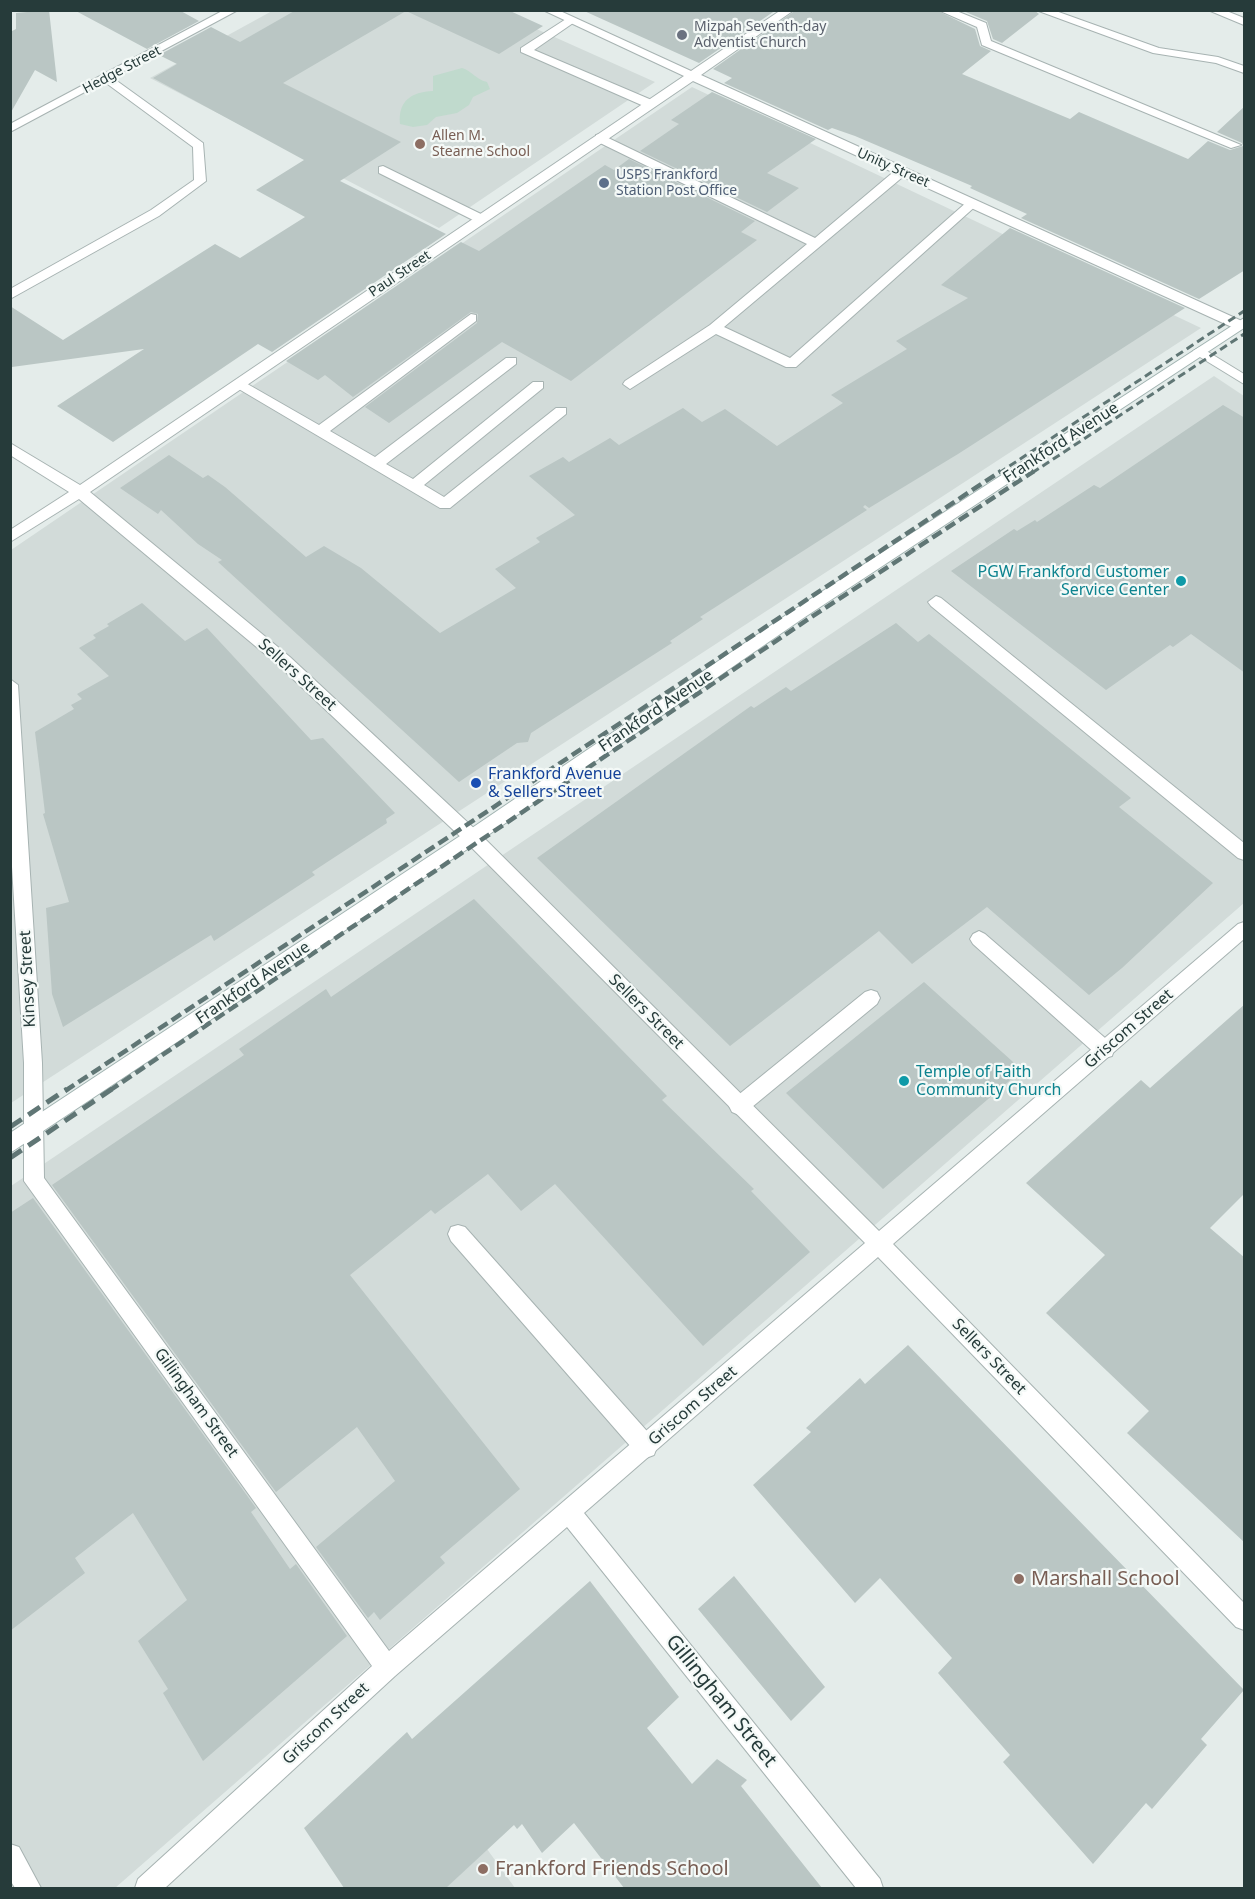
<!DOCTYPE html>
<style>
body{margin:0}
#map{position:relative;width:1255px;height:1899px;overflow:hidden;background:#e4ecea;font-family:"Noto Sans",sans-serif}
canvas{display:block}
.frame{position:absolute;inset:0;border:12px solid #263b3a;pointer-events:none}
</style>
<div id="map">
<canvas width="1255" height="1899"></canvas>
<div class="frame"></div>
</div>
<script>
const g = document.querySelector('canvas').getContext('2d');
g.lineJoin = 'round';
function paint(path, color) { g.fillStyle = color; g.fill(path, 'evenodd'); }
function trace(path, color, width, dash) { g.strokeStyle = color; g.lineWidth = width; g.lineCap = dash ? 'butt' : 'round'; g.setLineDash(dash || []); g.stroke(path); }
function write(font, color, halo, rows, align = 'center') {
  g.font = font + ' "Noto Sans",sans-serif'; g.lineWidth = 4.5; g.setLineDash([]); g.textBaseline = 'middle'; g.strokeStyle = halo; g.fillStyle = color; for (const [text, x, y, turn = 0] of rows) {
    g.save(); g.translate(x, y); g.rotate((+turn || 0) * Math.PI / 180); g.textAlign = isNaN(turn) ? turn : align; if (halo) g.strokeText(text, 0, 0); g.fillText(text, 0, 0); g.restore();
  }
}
paint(new Path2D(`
 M494,10L655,82L439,228L150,78L272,11Z
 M692,87L1201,328L11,1103V550Z
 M1214,376L1244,396V903L115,1888H11V1186Z
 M487,1849L515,1888H445Z`), '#d2dbd9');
paint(new Path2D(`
 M462,68C472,71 475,79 487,82L490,89L473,97L469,105L457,113L436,117L427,125L413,127L400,124C398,101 411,92 433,91V76Z`), '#c0dacd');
paint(new Path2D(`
 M49,10L57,82L35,70L10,114V32L16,29V13Z
 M74,10H179L199,21L147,49Z
 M296,10H508L543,26L499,54L406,11L283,83L401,142L340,181L446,234L272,352L258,344L113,442L57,406L144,349L12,367L10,306L63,340L215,244L240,258L305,217L256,190L304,160L153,78L177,64L159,55L211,27L240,42Z
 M582,10H776L699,63Z
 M796,10H936L975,29L980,46L991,51L962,74L1070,119L1079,112L1188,159L1208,141L1230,150L1243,146L1242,143L1217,132L1245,106V270L1199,299L1021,218L1027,214L970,188L972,186L855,136L832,128L828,130L724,83L732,78L713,69Z
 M961,10H1034L1039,14L1002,43L993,39L987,21Z
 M712,92L816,139L767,173L799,188L767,212L640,151L679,124L671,120Z
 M629,159L755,221L741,232L757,240L571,381L502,342L389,423L365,407L477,323L478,314L471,312L353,397L325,375L318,380L286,361L461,242L479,251L605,165L614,170Z
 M1010,228L1185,308L958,454L869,508L865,505L863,507L867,510L700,617L703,619L670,641L672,643L531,733L528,742L517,743L459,782L218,562L222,560L198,544L161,510L158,514L120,488L169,455L203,478L208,475L225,487L306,557L324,546L361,568L440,633L516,588L495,569L540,542L536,538L575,515L529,476L563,457L569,462L610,438L619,445L683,408L702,422L725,409L777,446L843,403L831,395L907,349L896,341L968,298L941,285Z
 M1223,405L1245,418V673L1191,634L1173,647L1170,645L1106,690L951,571L1014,529L1017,531L1035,520L1037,522L1094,485L1100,488Z
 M142,603L185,641L207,628L311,740L323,738L395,813L386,819L387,823L312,872L315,875L214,941L211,935L63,1027L52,994L46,908L69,902L43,814L45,813L35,732L74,709L71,705L82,699L77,694L109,676L79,648L96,638L93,635L109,626L107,624Z
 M896,623L918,642L929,634L1131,798L1119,807L1213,883L1122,968L1089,995L987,907L912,964L879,931L730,1046L537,858L751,706L754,708L786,687L791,691Z
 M474,899L667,1096L662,1100L754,1189L751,1191L810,1252L703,1346L555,1184L521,1211L488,1174L435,1214L431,1210L350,1275L520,1489L440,1557L445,1563L380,1620L374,1612L368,1618L316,1547L395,1481L357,1427L276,1492L52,1185L244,1055L239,1049L326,989L331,997Z
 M924,982L1022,1070L883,1189L786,1093Z
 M1245,1004V1193L1210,1228L1245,1258V1543L1127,1433L1149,1411L1046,1313L1105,1255L1026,1183L1141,1080L1150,1088Z
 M33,1198L256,1508L251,1512L290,1569L296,1564L347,1636L203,1761L163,1693L168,1689L138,1641L187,1600L133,1513L75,1558L85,1573L10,1631V1213Z
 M908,1345L1244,1690L1201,1739L1207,1745L1152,1809L1146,1803L1093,1864L1003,1762L1010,1755L938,1673L952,1658L880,1578L855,1603L753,1485L811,1432L806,1428L860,1378L865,1384Z
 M734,1576L825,1687L791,1721L698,1609Z
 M590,1581L679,1697L647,1728L692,1784L717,1759L747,1780L741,1786L822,1888H624L574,1823L542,1853L522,1824L517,1829L514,1825L446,1888H344L304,1828L407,1732L412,1739Z`), '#bac6c4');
const service = new Path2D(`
 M938,10H954L986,23L991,41L1241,145L1231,148L982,45L977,27Z
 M1036,10H1053L1159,48L1218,57L1244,66V73L1216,63L1153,53Z
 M1208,10H1224L1244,18V25Z
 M566,19L576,21L534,50L654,101V107H646L521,52V48Z
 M102,76H110L203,143L206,181L159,216L10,299V289L151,210L194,180L193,147L102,80Z
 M600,134L815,238L897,169H905V175L724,327L790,358L968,201H976L978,204L796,367H786L716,334L630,389L623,384L625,381L710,325L807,244L596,141V135Z
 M383,166L485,216L487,219L481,223L477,222L379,173V167Z
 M471,314L476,315V321L330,431L375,457L506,358H516V364L386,464L413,479L533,382H543V388L424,485L444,497L556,408H566V414L450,508H440L232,385L239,380L244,382L319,425Z
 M936,596L941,598L1244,843V860L1238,858L931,606L928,602Z
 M979,931L985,934L1112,1044L1114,1050L1112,1056L1105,1058L1098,1056L973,944L970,939L973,934Z
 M871,990L877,992L880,998L877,1004L746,1112L739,1115L732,1112L729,1106L732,1100L865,992Z
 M458,1225L465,1227L654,1439L657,1447L654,1455L646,1458L638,1455L451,1241L448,1234L451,1227Z`);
const minor = new Path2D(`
 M224,10H238L10,132V124Z
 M543,10H558L691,71L781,10H794L701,75L1244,322V327L1234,328L693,81L90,492L290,657L478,832L879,1231L1238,924L1244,922V939L893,1244L1244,1603V1630L1236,1627L878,1257L584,1513L880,1879L883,1888H856L567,1527L395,1676L165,1888H135L138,1879L372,1666L24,1181V1063L10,834V679L18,685L42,1063L44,1178L389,1651L865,1243L466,842L278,665L79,499L10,542V530L69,492L10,455V443L80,485L684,76Z
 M1200,347L1244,374V384L1195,354L1193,351Z
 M10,1844L19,1847L41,1888H15L10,1880Z`);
const secondary = new Path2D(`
 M1244,318V328L805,617L478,842L10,1153V1133L466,832L795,609Z`);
trace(service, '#a7b3b2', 2);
trace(minor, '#a7b3b2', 2);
trace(secondary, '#a1b3b1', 2);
paint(service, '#fff');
paint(minor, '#fff');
paint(secondary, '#fff');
trace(new Path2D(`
 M999,473L1244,311
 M1032,473L1244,334`), '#607675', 3, [8, 4.5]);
trace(new Path2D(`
 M65,1091L1001,471
 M109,1091L810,618L1034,471`), '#607675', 4.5, [11, 5]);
trace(new Path2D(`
 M10,1127L67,1089
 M10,1158L112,1089`), '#607675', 5, [14, 8]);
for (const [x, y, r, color] of [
 [682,35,6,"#6b7280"],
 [420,144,6,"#8d6e63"],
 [604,183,6,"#5c6f8a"],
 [1181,581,6,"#0f9aa8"],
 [476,783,6,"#1a4fb4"],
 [904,1081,6,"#0f9aa8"],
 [1019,1579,6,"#8d6e63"],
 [483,1869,6,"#8d6e63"]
]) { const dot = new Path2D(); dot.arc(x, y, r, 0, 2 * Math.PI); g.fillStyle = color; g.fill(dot); trace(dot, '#f4f9f7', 2); }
write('14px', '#5b616d', '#f4f9f7', [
 ["Mizpah Seventh-day",694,27],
 ["Adventist Church",694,43]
], 'left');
write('14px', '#263b3a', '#f4f9f7', [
 ["Hedge Street",122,70,-28],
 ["Unity Street",893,168,24],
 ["Paul Street",400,274,-34]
]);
write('14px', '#785e54', '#f4f9f7', [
 ["Allen M.",432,136],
 ["Stearne School",432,152]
], 'left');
write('14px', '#4e5e75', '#f4f9f7', [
 ["USPS Frankford",616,175],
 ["Station Post Office",616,191]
], 'left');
write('16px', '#263b3a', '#f4f9f7', [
 ["Frankford Avenue",1061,443,-33],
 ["Sellers Street",297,675,42],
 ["Frankford Avenue",656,711,-34],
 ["Kinsey Street",28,979,-93],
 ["Frankford Avenue",253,983,-34],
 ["Sellers Street",646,1012,45],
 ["Griscom Street",1129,1029,-41],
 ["Sellers Street",989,1357,46],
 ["Gillingham Street",196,1403,54],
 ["Griscom Street",693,1406,-41],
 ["Griscom Street",326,1724,-43]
]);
write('16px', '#0d838f', '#f4f9f7', [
 ["PGW Frankford Customer",1169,572],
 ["Service Center",1169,590],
 ["Temple of Faith",916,1072,"left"],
 ["Community Church",916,1090,"left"]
], 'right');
write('16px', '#164399', '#f4f9f7', [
 ["Frankford Avenue",488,774],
 ["& Sellers Street",488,792]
], 'left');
write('20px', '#785e54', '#f4f9f7', [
 ["Marshall School",1031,1579],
 ["Frankford Friends School",495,1869]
], 'left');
write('20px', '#263b3a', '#f4f9f7', [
 ["Gillingham Street",721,1701,51]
]);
</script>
